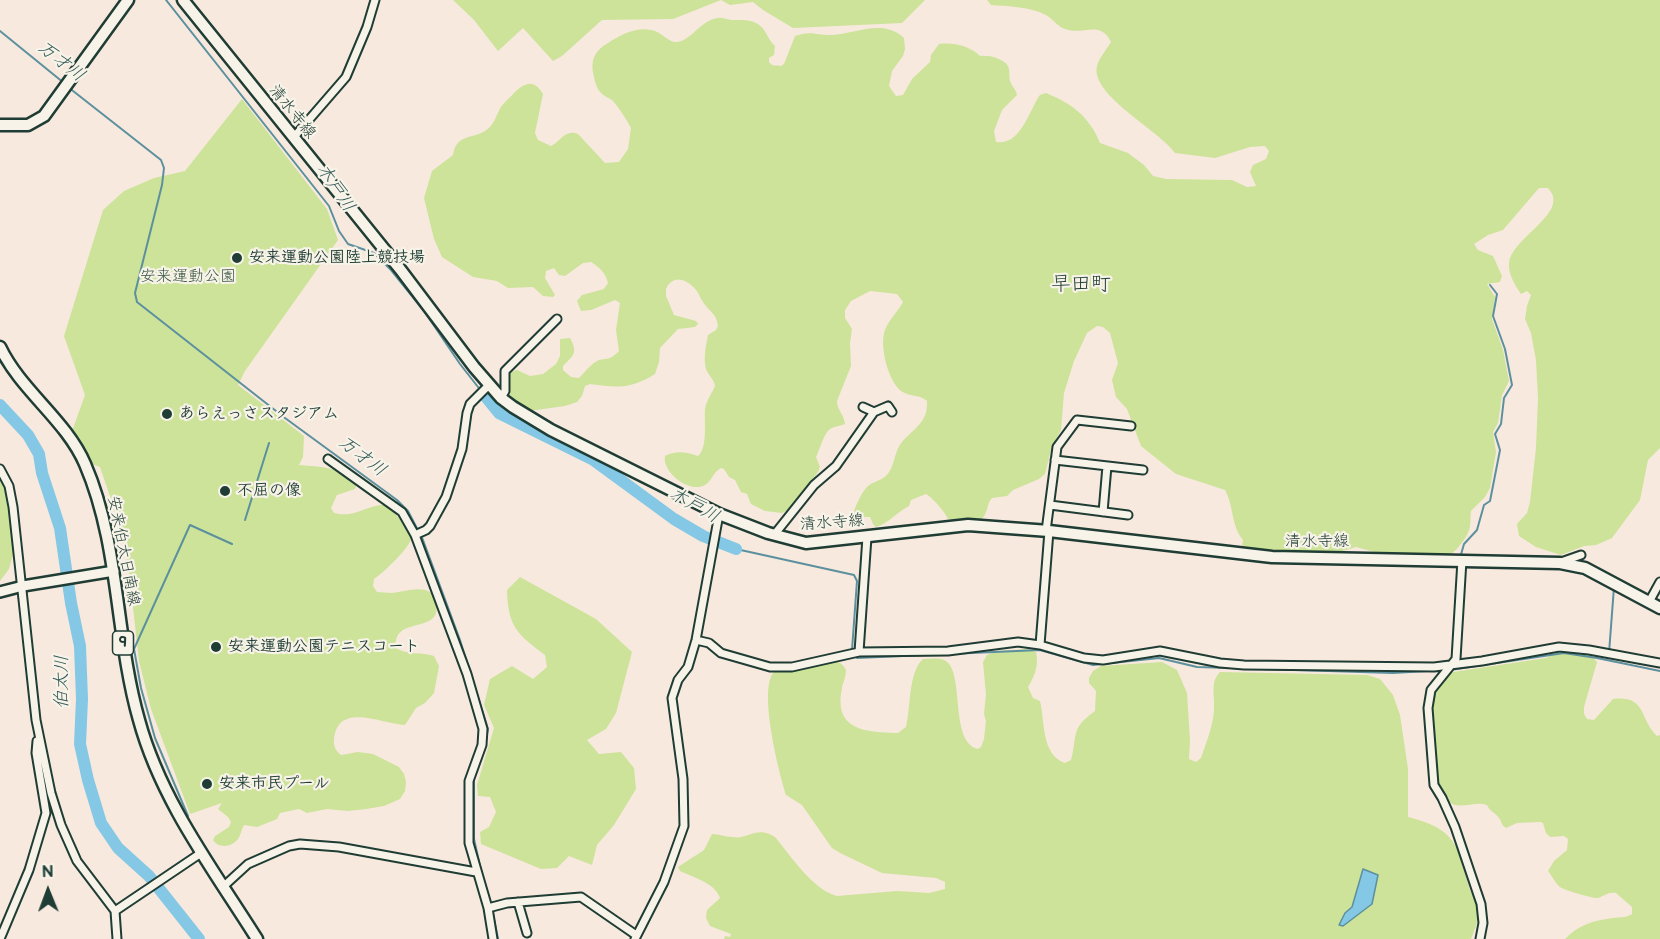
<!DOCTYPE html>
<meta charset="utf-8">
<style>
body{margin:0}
#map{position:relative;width:1660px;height:939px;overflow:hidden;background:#f8e9de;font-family:"Balsamiq Sans",sans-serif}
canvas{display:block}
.north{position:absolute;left:18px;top:861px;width:60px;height:60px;-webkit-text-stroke:4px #f7f3e8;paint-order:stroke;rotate:359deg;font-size:16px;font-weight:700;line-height:24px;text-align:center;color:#1f3d34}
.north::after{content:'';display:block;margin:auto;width:21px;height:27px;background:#1f3d34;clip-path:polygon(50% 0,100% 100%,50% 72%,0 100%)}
</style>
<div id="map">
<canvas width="1660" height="939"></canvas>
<div class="north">N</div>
</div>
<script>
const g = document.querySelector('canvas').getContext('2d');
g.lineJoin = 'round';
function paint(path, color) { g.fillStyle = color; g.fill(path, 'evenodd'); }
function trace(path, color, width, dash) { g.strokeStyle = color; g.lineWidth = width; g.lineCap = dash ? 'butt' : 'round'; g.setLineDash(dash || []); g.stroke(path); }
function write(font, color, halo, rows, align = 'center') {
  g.font = font + ' "Balsamiq Sans","Klee One",sans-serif'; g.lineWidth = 4.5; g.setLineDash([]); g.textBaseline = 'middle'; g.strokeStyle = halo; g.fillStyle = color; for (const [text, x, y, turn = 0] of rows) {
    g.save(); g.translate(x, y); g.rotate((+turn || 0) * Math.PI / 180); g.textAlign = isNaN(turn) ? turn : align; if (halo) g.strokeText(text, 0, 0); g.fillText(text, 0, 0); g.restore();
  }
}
paint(new Path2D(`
 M453,0H721L673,19L602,20L562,56L553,61L523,28L498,51L474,20Z
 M721,0H925L902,23L793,28L763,10L753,2L730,5Z
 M987,0H1660V448L1648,460L1640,500L1612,538L1596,545L1584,546L1561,555L1536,547L1519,536L1517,524L1527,513L1530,502L1536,448L1538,398L1536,360L1531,333L1525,319L1527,306L1531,295L1527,291L1521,294C1515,285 1508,274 1509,263C1511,240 1559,218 1553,196C1552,193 1550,191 1548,188H1539L1503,230L1488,235L1474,244L1478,250L1493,256L1502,276L1500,282L1487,284L1495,297L1492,319L1503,350L1509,381L1502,395L1498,423L1493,432L1496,452L1490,488L1485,497L1471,511C1470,516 1471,521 1470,526C1469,536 1457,550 1449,556H1389L1356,547L1333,554L1244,551L1242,547L1243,540C1231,526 1234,506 1225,490L1176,474L1141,446L1127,409L1116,397L1112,380L1118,363L1110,333L1103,327L1097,326L1087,333L1074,361L1064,393L1061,430L1052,446L1045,474L1039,479L1013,490L1007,496L992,498C985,506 990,510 981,520L956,521L948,519C946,513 931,496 926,494L911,500L909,506C897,512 889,523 876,527L873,524L870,517H853C853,510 861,494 866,488C871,482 880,481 886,476C895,467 894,451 902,442C914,428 928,423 927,401C919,394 909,397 901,391C888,381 879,345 885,330C889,319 898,312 903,302L897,294L870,291L851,301L845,310V318L852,329L850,343L851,366L837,401C837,410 844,414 845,424C840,426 835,426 830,429C824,433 820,449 816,457L820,467L818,472L790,509L782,513L765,511L751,504L747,494L741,492L735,480L729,477L724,469L721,468C713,472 712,481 705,485C689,494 662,472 665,456C676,450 686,452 698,456C708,447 704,422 705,409C706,401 712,393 715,386C714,380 711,378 708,373C702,364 706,345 708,335L716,330L718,326C716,312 710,313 703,302C700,298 699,293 696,290C687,279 673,274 666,289V296L674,315L696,321L698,324L695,327L678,329L660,348L659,362L655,374C631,389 618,388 590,384L585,386L582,396L577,402L565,406L529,411L515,403L509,393L508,373L517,370L530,376L543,374L556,364L560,356V339L570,338C578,353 574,355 563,366V370L571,377L579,378C584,373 591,364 597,361C607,357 608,362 619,351L616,330L620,303L615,300L591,310L581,311L577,301L582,295L604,289L608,283C606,273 599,267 591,262L583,263L565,276L559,275L554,268L546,271L545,278L555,295L553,297L543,296L533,287L508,288L497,281L473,277L442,257L434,239L424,198L432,171L453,155C456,134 472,139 485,131C494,126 496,115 501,107C504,102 510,98 514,93C525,82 534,79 543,94L535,133L538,140L551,146C561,141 565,129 578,134L605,163L619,162L628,149L631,128C626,119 620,109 613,101C610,98 605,97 601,93C597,89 595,83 594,77C590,61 594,51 608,43C621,35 635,27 651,30C661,31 666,41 675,42C690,43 700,20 718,18C722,17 727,20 732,20C741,20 750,19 758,24C767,30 767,39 775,46L774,55L769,58V62L772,65L781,66L784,64L795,36C810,31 813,34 827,35C853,36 882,17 904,38L905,49L903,56L892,71L889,86L896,96L903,95L912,79L930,62L931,55L939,44C953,42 970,46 980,56C988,55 1003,58 1008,66C1010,70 1009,77 1010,81C1012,87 1016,89 1017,95L1002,110L994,131L996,142C1021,146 1029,110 1040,95L1046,93C1071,103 1090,117 1100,143L1128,153L1144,165L1153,176L1166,179L1232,180L1247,187L1256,186L1250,172L1253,165L1266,159L1269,151L1265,146L1250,147L1215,158L1175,153C1159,130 1090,95 1097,66C1099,58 1107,49 1111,42C1100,19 1083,36 1065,29C1058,27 1053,19 1046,15C1031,7 1008,6 991,5Z
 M242,99L327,209L338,240L245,371L238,385L304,436L303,457L299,465C321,467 342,466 356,486L355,489L337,495L331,508L334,513C356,519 370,502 389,505C394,513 409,529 411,537C413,545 382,574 374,579L373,586L377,592C382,592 387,593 391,593C406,592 431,581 436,602C443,636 392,614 396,648C407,655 421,652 434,656L439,666L434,693L425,703L416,708L405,725C382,724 338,701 334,739C333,746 336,751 341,755L358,752L373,754L399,767L404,774L406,782L405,791L400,799L384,806L366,809L348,811L327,809L307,813L299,809L280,813L277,819L257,827L244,825C241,830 241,835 238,839C232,847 219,849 213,840L215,836L229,827L231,822L228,817L218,809L222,803L190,814L151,709L139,661L128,563L113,505L100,467L87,462L71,434L85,395L64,336L103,210L124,191L154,178L185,171Z
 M0,481L5,486L14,532V551L9,569L0,581Z
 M520,577L596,619L632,652L616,713L606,729L587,740L599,754L621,752L634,768L636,789L614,825L597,845L592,865L569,856L557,868L541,869L481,844L480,832L489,827L496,812L490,797L478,796L477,785L494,728L484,705L490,679L512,666L533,679L547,667L545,655C517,634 508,627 507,590Z
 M1027,649L1036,652C1039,666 1035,675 1028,687L1033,698L1040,701C1045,721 1041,755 1065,763L1071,760C1078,733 1070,729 1095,711L1096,691L1089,683V678L1093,671L1101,666L1162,662L1177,670L1187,693L1190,741L1189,759L1196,762L1201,758C1207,740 1215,722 1214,703C1214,691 1211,681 1220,672L1367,675L1380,679L1393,695L1400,715L1408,769V817C1434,824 1451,830 1461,858C1465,868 1466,880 1470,890C1472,896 1478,901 1478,907C1480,918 1475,929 1471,939H724L725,936L730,937L731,934L710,926L706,918L707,910L720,898C715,883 693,877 680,871L678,867L704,850L712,834C719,834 725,837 732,837C749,840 756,825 775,837C791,856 813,890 837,896L897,891L929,893L945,889V882L936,878L882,873L840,853L832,848L827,841L802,805L786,795C780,776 754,678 778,669C784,667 794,669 801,668C807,668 812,664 819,663C831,661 840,658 846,670C846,677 843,682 842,688C833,731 866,732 898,733L906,727C911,707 908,673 923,659C930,659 940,657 946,661C965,674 949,742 978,749L981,747L984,739L986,721L984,714L986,694L983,662L987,655L997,651Z
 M1557,653C1571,653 1588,650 1597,662L1584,707V714L1587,719L1594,720L1613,699C1647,695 1639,719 1657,736L1660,735V939H1565C1578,925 1595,920 1613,918C1620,917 1626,918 1632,914V907L1616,893C1607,892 1605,896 1598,898C1595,899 1563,890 1560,887C1556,884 1552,876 1548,871L1554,861L1567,850L1568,839L1564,836L1550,837L1546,833L1543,823L1540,822L1517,823L1506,828C1501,825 1502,822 1499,818C1495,812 1490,812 1487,805C1473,800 1459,812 1447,800C1441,795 1437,783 1435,775C1432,759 1427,704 1433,691C1436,683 1446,675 1453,672L1546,658Z`), '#cce399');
const water = new Path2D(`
 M1363,869L1378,875L1372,904L1343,926L1339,925L1345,913L1352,907Z`);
paint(water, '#84c8e5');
trace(water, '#5c909e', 1.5);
trace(new Path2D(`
 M166,0L329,206L339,231L348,244L374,253L391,270L424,311L460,364L478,387
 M0,31L64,83
 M68,87L161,160L164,168L162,185L135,293L137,302L285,418L397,500L408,511L423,540L460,640L488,729L484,750
 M245,520L269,443
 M736,549L854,575L857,581L852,650
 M1460,558L1464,544L1477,530L1484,505L1490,501L1500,450L1495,434L1501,424L1504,398L1512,385L1505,349L1493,316L1497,294L1490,285
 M1609,653L1614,587
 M855,655L857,658L1040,650L1093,665L1159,658L1197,667L1393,673L1444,670
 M1450,670L1564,653L1597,658L1660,671
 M474,777V839L484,884
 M188,816L155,738L141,688L134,649L190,525L232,544
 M492,909L498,939`), '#5c909e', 2);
trace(new Path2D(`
 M486,397L499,413L592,459L674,519L703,536L736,549
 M0,405L28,435L39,454L42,473L60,528L71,603L80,646L82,699L80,744L88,780L101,823L118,848L149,876L199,939`), '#84c8e5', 12);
const minor = new Path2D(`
 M294,137L346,77L367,27L375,0
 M501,398L505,391V371L557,319
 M863,407L874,412
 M328,459L402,512L415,535L467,674L483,729L482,745L469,781V843L488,908L493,939
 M1055,460L1143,470
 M0,469L9,486L13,507L36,720L51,793L61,825L77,861L115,911
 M1050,505L1128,515
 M1103,512L1107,466
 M1046,531L1057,447L1077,420L1131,426
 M415,535L426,530L430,526L446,497L462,449L467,413L470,404L489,385
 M774,535L814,485L836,466L874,412L888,406L892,412
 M1462,560L1456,659L1431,690L1428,708L1434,785L1442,798L1455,827L1481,904L1483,923L1480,939
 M1561,562L1581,555
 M1649,602L1660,582
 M696,640L709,643L721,653L770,667H792L859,652L948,651L1018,642L1040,645L1084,658L1103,660L1160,651L1220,663L1244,665L1434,667L1482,661L1559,647L1589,650L1660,663
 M1040,645L1049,531
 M859,652L867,537
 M224,886L248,864L289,846L300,844L339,847L476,872
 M518,902L527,933
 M488,908L507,903L581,897L636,935
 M0,939L29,870L46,813L36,753L37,741
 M117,939L115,911L201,853
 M635,939L664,882L684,826L683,779L672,698L678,680L688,667L696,640L719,514`);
const tertiary = new Path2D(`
 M0,592L23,586L114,571`);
const secondary = new Path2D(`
 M183,0L400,269L474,367L501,398L513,407L551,430L719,514L768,533L806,543L968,525L1049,531L1272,557L1560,563L1585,568L1660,608
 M0,125H28L44,116L128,0`);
const primary = new Path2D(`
 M0,347C21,391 66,420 85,464C120,545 115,636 139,720C161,801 213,869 257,939`);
trace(minor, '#1f3d34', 11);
trace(tertiary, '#1f3d34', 14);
trace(secondary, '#1f3d34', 15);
trace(primary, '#1f3d34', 15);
trace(minor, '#f7f3e8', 7);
trace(tertiary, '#f7f3e8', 9);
trace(secondary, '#f7f3e8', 10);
trace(primary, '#f7f3e8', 10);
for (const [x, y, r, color] of [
 [237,258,6,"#1f3d34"],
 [167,414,6,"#1f3d34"],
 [225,491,6,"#1f3d34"],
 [216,647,6,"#1f3d34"],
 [207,784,6,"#1f3d34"]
]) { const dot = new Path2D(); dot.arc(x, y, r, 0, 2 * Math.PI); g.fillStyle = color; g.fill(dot); trace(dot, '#f7f3e8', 2); }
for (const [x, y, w] of [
 [123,643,21]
]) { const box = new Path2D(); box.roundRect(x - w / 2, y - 12, w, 24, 4.5); g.fillStyle = '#f7f3e8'; g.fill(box); trace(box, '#1f3d34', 1.5); }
write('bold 15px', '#1f3d34', null, [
 ["9",123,643]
]);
write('16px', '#1f3d34', '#f7f3e8', [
 ["清水寺線",292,112,51],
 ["清水寺線",832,523,-4],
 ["清水寺線",1317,542],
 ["安来伯太日南線",123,551,79]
]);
write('bold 16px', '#1f3d34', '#f7f3e8', [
 ["安来運動公園陸上競技場",249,258],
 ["あらえっさスタジアム",179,414],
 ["不屈の像",237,491],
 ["安来運動公園テニスコート",228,647],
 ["安来市民プール",219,784]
], 'left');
write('16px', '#395643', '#f7f3e8', [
 ["安来運動公園",188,277]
]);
write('italic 18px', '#335957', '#f7f3e8', [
 ["万才川",61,62,38],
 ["木戸川",335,188,56],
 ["万才川",362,457,37],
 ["木戸川",694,506,29],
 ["伯太川",62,682,-90]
]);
write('20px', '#1f3d34', '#f7f3e8', [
 ["早田町",1081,285]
]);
</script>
